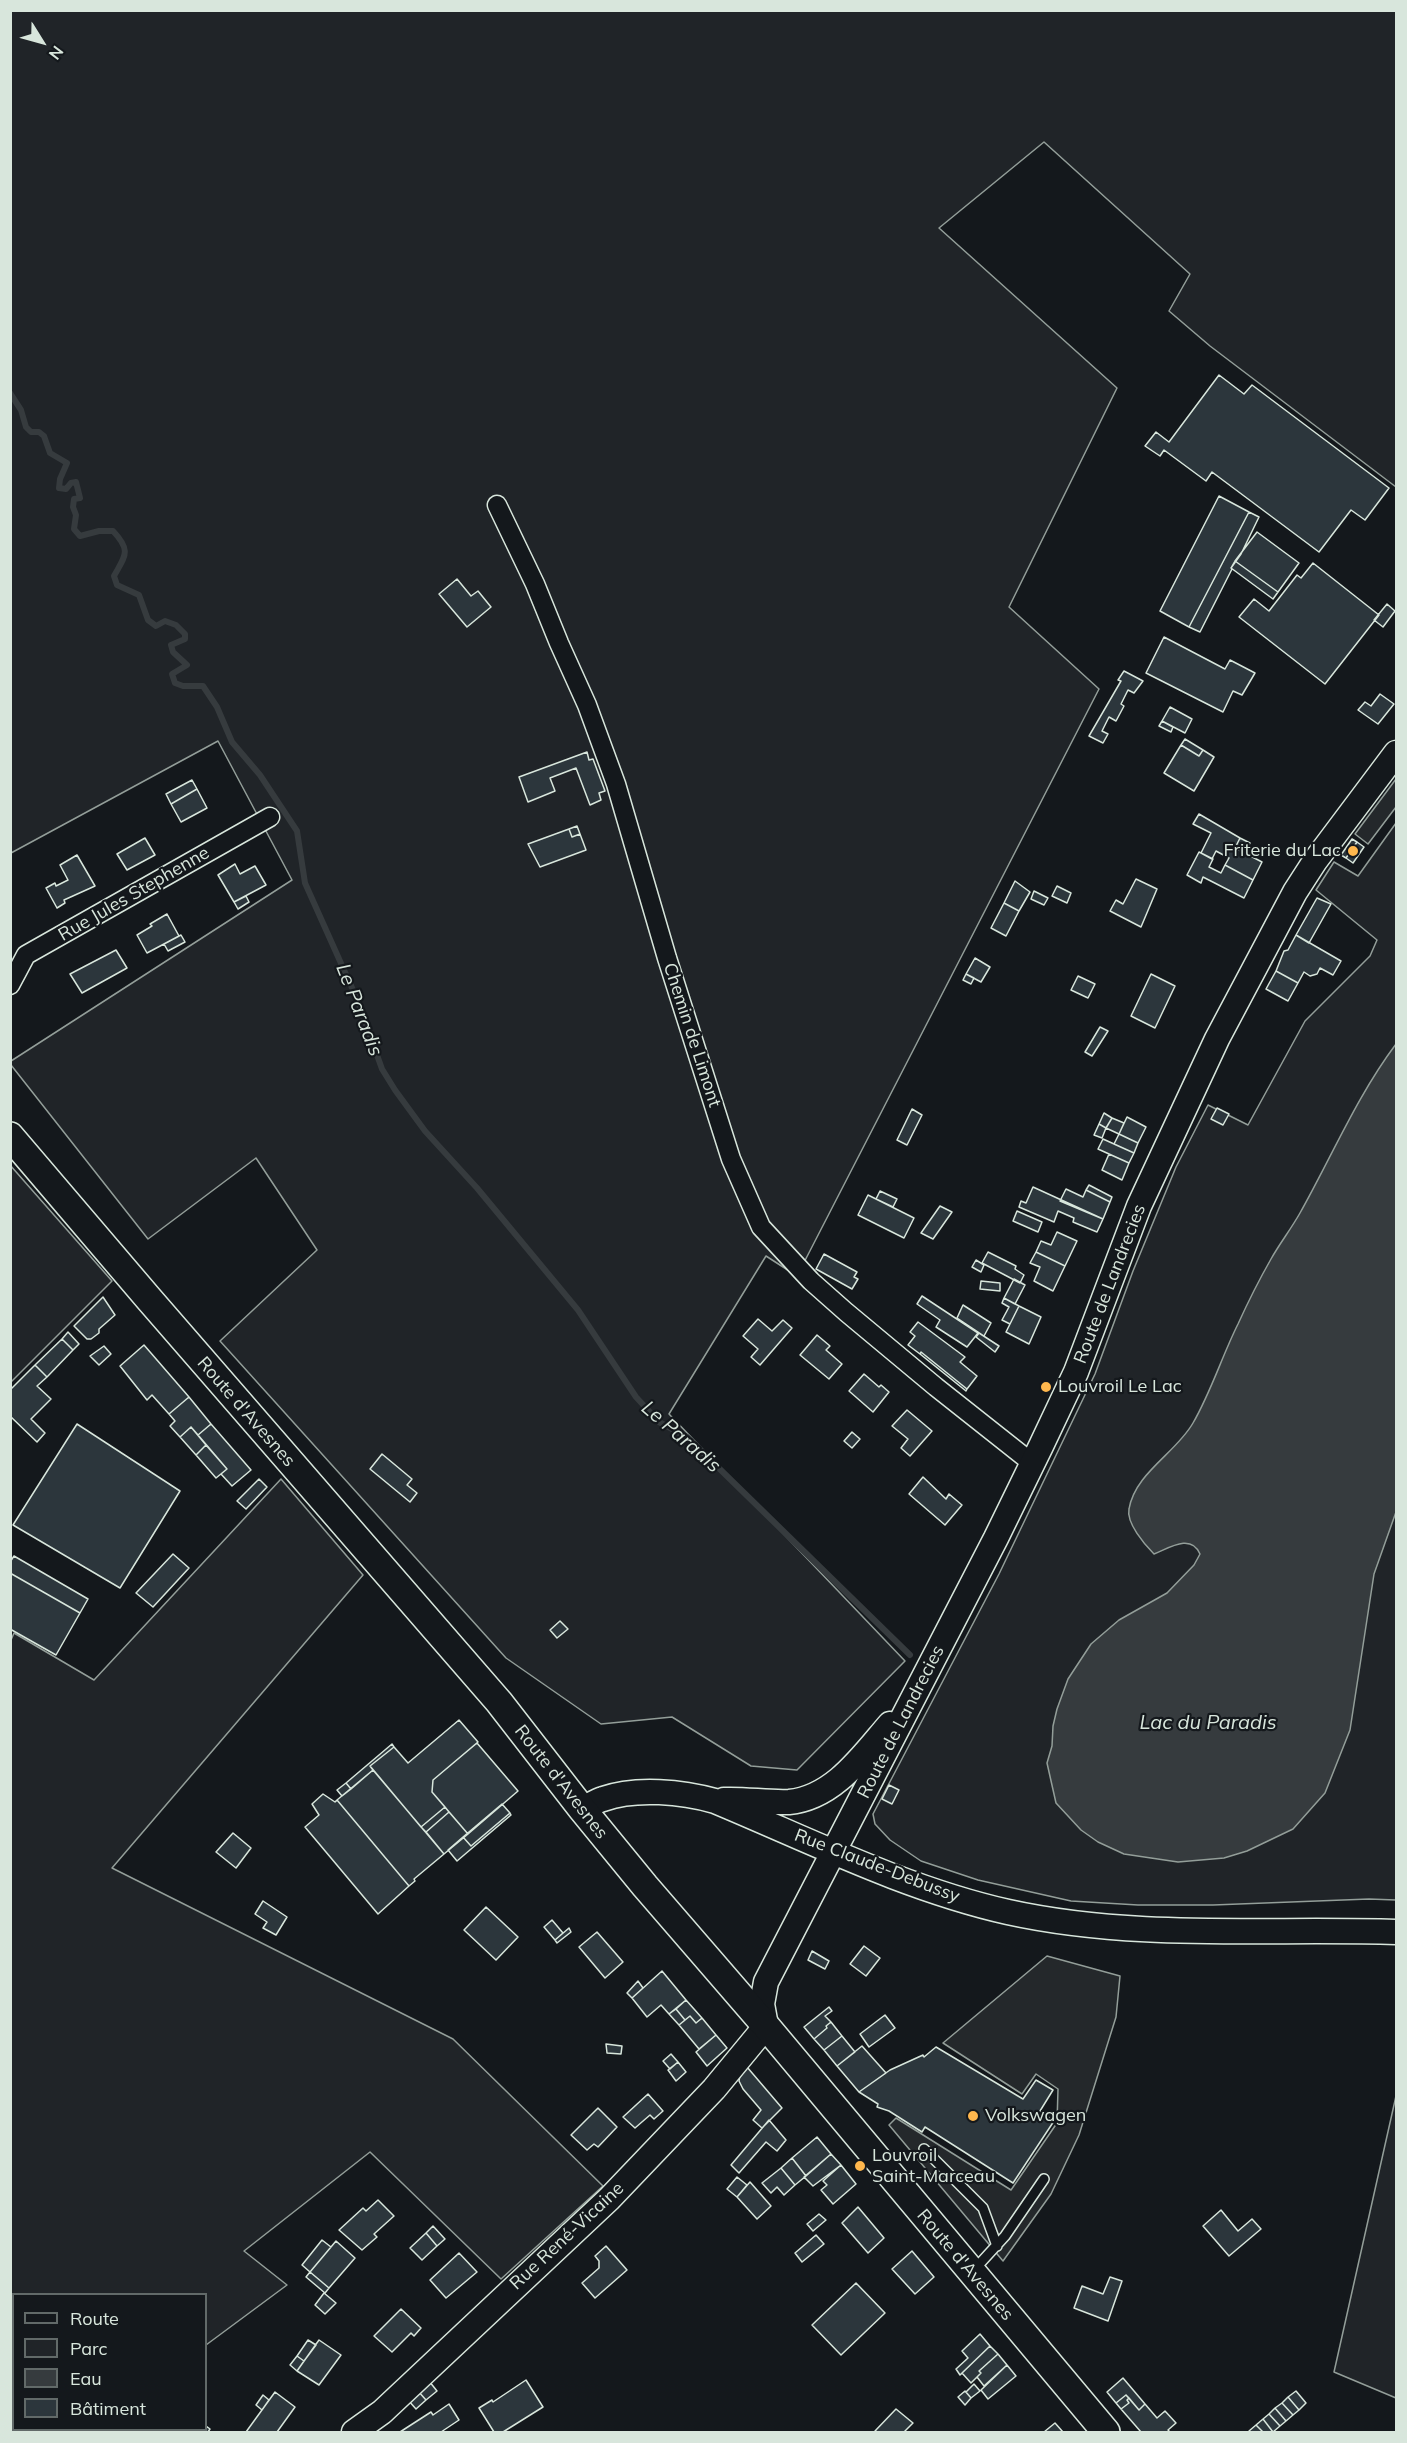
<!DOCTYPE html>
<meta charset="utf-8">
<style>
body{margin:0}
#map{position:relative;width:1407px;height:2443px;overflow:hidden;background:#14181c;font-family:Mulish,sans-serif}
canvas{display:block}
.frame{position:absolute;inset:0;border:12px solid #d8e6dc;pointer-events:none}
.legend{position:absolute;left:12px;top:2293px;width:195px;height:138px;box-sizing:border-box;background:#14181c;border:2px solid #626a69;margin:0;padding:8px 10px;list-style:none;font-size:18px;color:#d8e6dc}
.legend li{display:flex;align-items:center;gap:12px;height:30px}
.legend b{width:30px;border:2px solid #626a69}
.north{position:absolute;left:12px;top:12px;width:60px;height:60px;-webkit-text-stroke:4px #14181c;paint-order:stroke;rotate:127deg;font-size:16px;font-weight:700;line-height:24px;text-align:center;color:#d8e6dc}
.north::after{content:'';display:block;margin:auto;width:21px;height:27px;background:#d8e6dc;clip-path:polygon(50% 0,100% 100%,50% 72%,0 100%)}
</style>
<div id="map">
<canvas width="1407" height="2443"></canvas>
<div class="frame"></div>
<ul class="legend">
<li><b style="height:8px;background:#14181c"></b>Route</li>
<li><b style="height:16px;background:#202428"></b>Parc</li>
<li><b style="height:16px;background:#363b3e"></b>Eau</li>
<li><b style="height:16px;background:#2c363c"></b>Bâtiment</li>
</ul>
<div class="north">N</div>
</div>
<script>
const g = document.querySelector('canvas').getContext('2d');
g.lineJoin = 'round';
function paint(path, color) { g.fillStyle = color; g.fill(path, 'evenodd'); }
function trace(path, color, width, dash) { g.strokeStyle = color; g.lineWidth = width; g.lineCap = dash ? 'butt' : 'round'; g.setLineDash(dash || []); g.stroke(path); }
function write(font, color, halo, rows, align = 'center') {
  g.font = font + ' Mulish,sans-serif'; g.lineWidth = 4.5; g.setLineDash([]); g.textBaseline = 'middle'; g.strokeStyle = halo; g.fillStyle = color; for (const [text, x, y, turn = 0] of rows) {
    g.save(); g.translate(x, y); g.rotate((+turn || 0) * Math.PI / 180); g.textAlign = isNaN(turn) ? turn : align; if (halo) g.strokeText(text, 0, 0); g.fillText(text, 0, 0); g.restore();
  }
}
const green = new Path2D(`
 M10,11H1396V487L1210,346L1169,311L1190,274L1044,142L939,228L1117,388L1009,607L1099,689L797,1276L766,1256L669,1414L905,1661L797,1770L751,1766L672,1717L601,1724L506,1658L220,1341L317,1250L256,1158L148,1239L11,1065V1061L292,880L218,741L11,853Z
 M1396,823V1900L1369,1899L1213,1905H1138L1071,1901L978,1880L921,1861L890,1840L875,1824L873,1814L999,1574L1095,1374L1133,1271L1176,1167L1208,1105L1248,1125L1305,1021L1370,956L1377,940L1316,890L1334,862L1358,876Z
 M10,1165L112,1281L11,1382H10Z
 M281,1479L363,1575L112,1868L453,2039L603,2186L501,2279L370,2152L244,2251L287,2285L206,2345V2294H14V2430H28L32,2432H11V1640L14,1633L94,1680Z
 M1396,2096V2398L1334,2372Z`);
paint(green, '#202428');
trace(green, '#939e99', 1.5);
const parking = new Path2D(`
 M1396,779V807L1368,844L1355,834Z
 M1047,1956L1120,1976L1116,2017L1079,2135L1051,2194L1003,2261L889,2125L896,2118L1011,2190L1057,2123L1058,2089L1036,2074L1022,2094L943,2043Z`);
paint(parking, '#24282b');
trace(parking, '#939e99', 1.5);
const water = new Path2D(`
 M1396,1044V1512L1374,1574L1350,1730L1325,1793L1293,1829L1247,1851L1224,1858L1178,1862L1124,1854L1098,1842L1081,1830L1056,1803L1047,1763L1052,1746L1053,1726L1057,1709L1068,1679L1091,1644L1119,1620L1167,1593L1194,1565L1200,1554C1191,1533 1169,1548 1154,1554C1145,1545 1126,1523 1129,1509C1135,1473 1176,1453 1193,1423C1211,1392 1222,1356 1238,1324C1248,1302 1259,1280 1271,1259C1280,1243 1291,1229 1300,1213C1332,1156 1357,1096 1396,1044Z`);
paint(water, '#363b3e');
trace(water, '#939e99', 1.5);
trace(new Path2D(`
 M10,393L21,410L26,427L31,432H39L44,436L50,453L67,463L60,479L59,488L66,489L71,483L76,482L80,498L74,499L73,507L76,515L74,529L80,536L99,531H113C132,551 125,556 114,576L117,585L139,595L148,620L156,626L165,621L176,625L185,634V639L171,645L173,652L187,665L172,674L175,683L183,686H203L217,707L232,742L260,775L297,831L305,883L357,999L382,1069L395,1090L425,1131L477,1188L578,1310L636,1397L659,1422L687,1437L910,1655`), '#363b3e', 6);
const building = new Path2D(`
 M1219,375L1244,394L1252,385L1389,488L1365,520L1351,510L1319,552L1212,472L1206,481L1164,450L1160,456L1145,446L1156,432L1169,442Z
 M1219,496L1249,512L1189,627L1160,611Z
 M1249,512L1259,517L1241,554L1231,568L1232,569L1200,632L1189,627Z
 M1257,532L1299,563L1278,592L1235,561Z
 M1235,561L1278,592L1273,599L1231,568Z
 M1313,563L1379,615L1325,684L1239,617L1254,599L1269,611L1297,575L1301,578Z
 M457,579L471,596L478,591L491,607L467,627L439,594Z
 M1387,604L1395,611L1383,627L1374,620Z
 M1164,637L1225,669L1230,660L1255,673L1242,695L1233,691L1223,712L1146,673Z
 M1124,671L1143,681L1134,693L1128,690L1121,704L1124,706L1116,721L1109,717L1102,731L1108,734L1103,743L1089,736L1121,681L1118,680Z
 M1380,694L1394,704L1378,724L1358,710L1365,702L1371,706Z
 M1170,707L1192,719L1185,733L1162,721Z
 M1162,721L1173,727L1171,732L1159,726Z
 M1185,739L1203,750L1199,756L1181,745Z
 M1181,745L1199,756L1203,750L1214,757L1194,791L1164,773Z
 M587,752L589,760L593,759L605,791L599,793L601,800L590,805L576,768L550,778L555,791L528,802L519,777Z
 M192,780L197,789L171,804L166,794Z
 M197,789L207,808L181,822L171,804Z
 M1199,814L1240,838L1235,848L1262,862L1253,880L1225,865L1229,858L1216,851L1212,859L1201,853L1211,833L1193,824Z
 M577,826L580,834L572,837L569,829Z
 M569,829L572,837L580,834L586,850L540,867L528,844Z
 M145,838L155,855L127,870L117,854Z
 M1240,838L1250,843L1245,853L1235,848Z
 M1352,839L1357,842L1346,858L1341,855Z
 M1357,842L1364,847L1353,863L1346,858Z
 M1199,852L1213,859L1209,867L1221,873L1225,865L1253,880L1244,898L1203,877L1201,883L1187,875Z
 M77,855L95,886L64,900L65,903L57,908L46,888L55,883L56,886L68,880L60,865Z
 M235,864L240,874L255,866L266,885L234,902L218,875Z
 M1136,879L1157,889L1141,927L1110,911L1116,900L1123,904Z
 M1015,881L1030,892L1019,911L1004,903Z
 M1057,886L1071,893L1067,903L1052,896Z
 M1034,891L1048,898L1044,905L1031,899Z
 M246,896L249,902L238,909L234,902Z
 M1317,898L1331,904L1309,943L1296,935Z
 M1004,903L1019,911L1006,936L991,928Z
 M167,914L179,936L147,953L137,935L152,926L150,924Z
 M181,935L185,942L168,951L164,944Z
 M1296,935L1341,961L1333,975L1320,968L1317,974L1310,976L1304,972L1298,983L1276,971L1284,951L1288,950Z
 M116,950L127,968L82,993L70,974Z
 M975,958L990,967L981,982L966,974Z
 M1276,971L1298,983L1288,1001L1266,989Z
 M966,974L974,978L971,984L963,980Z
 M1151,974L1175,986L1155,1028L1131,1016Z
 M1078,976L1095,984L1088,998L1071,990Z
 M1100,1027L1108,1031L1092,1056L1085,1052Z
 M1217,1108L1229,1114L1223,1125L1211,1119Z
 M912,1109L922,1115L907,1145L897,1140Z
 M1104,1113L1112,1118L1106,1128L1099,1124Z
 M1127,1117L1146,1127L1138,1143L1119,1134Z
 M1112,1118L1124,1123L1119,1134L1106,1128Z
 M1099,1124L1106,1128L1102,1138L1094,1135Z
 M1119,1134L1138,1143L1134,1153L1114,1144Z
 M1103,1139L1134,1153L1129,1163L1098,1149Z
 M1109,1154L1129,1163L1122,1180L1102,1170Z
 M1089,1185L1112,1197L1110,1202L1086,1190Z
 M1033,1187L1103,1219L1097,1232L1073,1222L1074,1218L1058,1211L1054,1222L1019,1207L1021,1201L1026,1203Z
 M1066,1189L1083,1197L1086,1190L1110,1202L1103,1219L1060,1201Z
 M880,1191L897,1199L893,1207L876,1199Z
 M868,1195L914,1218L904,1238L858,1215Z
 M940,1206L952,1212L933,1239L921,1233Z
 M1017,1211L1042,1222L1038,1232L1013,1221Z
 M1057,1232L1077,1241L1065,1266L1036,1252L1041,1241L1051,1245Z
 M988,1252L1016,1266L1015,1269L1024,1275L1020,1283L982,1263Z
 M1036,1252L1065,1266L1053,1291L1034,1281L1040,1267L1030,1263Z
 M824,1254L857,1272L854,1277L858,1279L852,1289L816,1269Z
 M976,1260L984,1265L981,1272L972,1267Z
 M1014,1279L1025,1285L1015,1304L1004,1298Z
 M981,1281L1000,1283V1291L980,1289Z
 M922,1296L978,1333L967,1347L936,1327L940,1320L917,1304Z
 M103,1297L115,1315L99,1329V1333L91,1339H87L74,1326Z
 M1004,1298L1019,1306L1010,1324L1002,1320L1009,1307L1002,1303Z
 M963,1305L991,1323L984,1336L957,1318Z
 M1019,1306L1041,1317L1029,1344L1006,1332Z
 M758,1319L772,1331L783,1320L792,1328L760,1365L751,1357L758,1349L743,1336Z
 M918,1322L965,1357L960,1362L977,1376L967,1389L921,1352L920,1354L908,1345L915,1336L910,1332Z
 M68,1332L79,1344L73,1350L62,1339Z
 M979,1333L999,1346L995,1352L976,1337Z
 M817,1335L830,1346L826,1350L842,1364L829,1379L800,1355Z
 M62,1339L73,1350L47,1377L35,1365Z
 M144,1345L189,1397L169,1414L152,1395L147,1400L120,1366Z
 M104,1346L111,1354L99,1365L90,1356Z
 M921,1352L967,1389L966,1391L920,1354Z
 M35,1365L47,1377L37,1386L51,1399L31,1419L45,1433L37,1442L10,1416V1390Z
 M864,1374L879,1387L881,1385L889,1392L873,1412L849,1391Z
 M189,1397L211,1424L198,1435L191,1427L180,1437L170,1426L175,1421L169,1414Z
 M907,1410L932,1431L910,1456L901,1448L908,1439L892,1426Z
 M77,1424L180,1491L120,1588L13,1525Z
 M211,1424L251,1470L232,1486L221,1474L227,1469L198,1435Z
 M191,1427L206,1445L196,1455L180,1437Z
 M852,1432L860,1439L852,1448L844,1441Z
 M206,1445L227,1469L216,1478L196,1455Z
 M382,1454L412,1479L407,1485L417,1493L410,1502L370,1469Z
 M923,1477L946,1499L949,1494L962,1505L945,1525L909,1494Z
 M259,1479L267,1487L246,1509L237,1501Z
 M173,1554L189,1568L153,1607L136,1593Z
 M14,1556L88,1599L80,1613L10,1573V1562Z
 M10,1573L80,1613L56,1655L10,1629Z
 M560,1621L568,1629L557,1638L550,1630Z
 M459,1720L478,1742L433,1780L432,1792L445,1807L421,1827L370,1766L394,1747L408,1763Z
 M477,1743L518,1791L468,1834L432,1792L433,1780Z
 M392,1744L394,1747L370,1766L373,1770L351,1789L346,1783Z
 M373,1770L444,1854L414,1879L415,1881L409,1886L337,1800Z
 M346,1783L351,1789L342,1796L337,1790Z
 M889,1785L899,1790L892,1804L882,1799Z
 M323,1794L335,1802L337,1800L409,1886L378,1914L305,1827L319,1815L312,1804Z
 M502,1804L510,1813L471,1846L463,1837Z
 M445,1807L449,1812L426,1832L421,1827Z
 M449,1812L468,1834L444,1854L426,1832Z
 M510,1813L511,1815L457,1861L448,1850L463,1837L471,1846Z
 M233,1833L251,1848L236,1868L216,1852Z
 M263,1901L287,1917L276,1935L263,1928L267,1922L255,1914Z
 M486,1907L518,1937L496,1960L464,1930Z
 M552,1920L563,1933L555,1940L544,1927Z
 M569,1928L571,1932L557,1943L555,1940Z
 M597,1932L623,1962L605,1978L579,1947Z
 M864,1946L880,1958L866,1976L850,1964Z
 M812,1951L829,1961L825,1969L808,1960Z
 M662,1971L686,2000L669,2014L661,2005L647,2017L632,1998Z
 M638,1981L643,1988L632,1998L627,1993Z
 M686,2000L702,2018L696,2023L690,2016L685,2020L676,2009Z
 M829,2007L832,2011L825,2016L831,2022L826,2026L827,2028L814,2039L804,2027Z
 M676,2009L685,2020L679,2025L669,2014Z
 M885,2015L895,2028L869,2047L860,2034Z
 M690,2016L696,2023L702,2018L716,2035L699,2049L679,2025Z
 M831,2022L842,2036L824,2050L814,2039L827,2028L826,2026Z
 M716,2035L727,2048L707,2066L696,2052Z
 M842,2036L855,2052L837,2066L824,2050Z
 M606,2044L622,2046L621,2054L607,2053Z
 M862,2046L886,2073L859,2092L837,2066Z
 M936,2047L1023,2099L1036,2080L1053,2090L1040,2111L1054,2121L1013,2183L925,2127L922,2132L889,2111L877,2107L878,2104L859,2092L890,2070L923,2055L924,2057Z
 M671,2054L678,2062L670,2069L663,2061Z
 M678,2062L686,2072L676,2081L668,2070Z
 M747,2067L782,2108L762,2128L753,2120L761,2110L743,2089L739,2081L740,2075Z
 M648,2094L663,2111L654,2119L650,2115L635,2128L623,2117Z
 M598,2108L617,2127L598,2147L594,2144L587,2150L571,2135Z
 M769,2120L786,2140L777,2151L766,2142L739,2173L731,2165Z
 M817,2137L831,2154L806,2176L792,2158Z
 M831,2154L841,2165L813,2186L804,2177Z
 M792,2158L806,2176L795,2185L781,2168Z
 M841,2165L856,2184L833,2204L821,2190L827,2185L823,2181Z
 M781,2168L795,2185L784,2195L777,2187L771,2193L762,2183Z
 M737,2177L747,2185L737,2197L727,2189Z
 M750,2182L771,2206L757,2219L737,2197Z
 M378,2200L394,2216L374,2234L377,2237L362,2250L339,2230L363,2208L366,2211Z
 M858,2207L884,2238L868,2253L842,2223Z
 M1221,2210L1238,2231L1252,2219L1261,2229L1229,2256L1203,2226Z
 M819,2214L826,2220L813,2231L807,2224Z
 M433,2226L445,2239L437,2246L426,2233Z
 M426,2233L437,2246L422,2260L410,2248Z
 M816,2235L824,2244L802,2262L795,2253Z
 M322,2240L331,2247L310,2272L302,2265Z
 M336,2241L355,2258L329,2288L310,2272Z
 M606,2246L627,2270L595,2298L582,2283L599,2268V2261L595,2256Z
 M912,2251L934,2277L915,2294L892,2269Z
 M459,2253L477,2272L446,2298L430,2280Z
 M310,2272L329,2288L325,2293L306,2277Z
 M1110,2277L1122,2281L1108,2321L1074,2308L1082,2286L1103,2294Z
 M856,2283L885,2313L841,2355L812,2325Z
 M324,2293L336,2303L325,2314L315,2305Z
 M401,2309L421,2328L414,2336L411,2333L392,2352L374,2336Z
 M980,2334L990,2346L960,2375L956,2369L968,2358L962,2351Z
 M308,2340L316,2345L304,2361L297,2356Z
 M319,2340L341,2355L319,2385L297,2371Z
 M990,2346L998,2354L979,2371L981,2373L971,2383L962,2373Z
 M998,2354L1007,2365L984,2386L977,2377L981,2373L979,2371Z
 M297,2356L304,2361L297,2371L290,2365Z
 M1007,2365L1016,2376L988,2399L981,2390Z
 M1123,2378L1145,2404L1139,2410L1126,2395L1116,2403L1107,2392Z
 M526,2380L543,2407L503,2432H494L479,2408L492,2400L493,2402Z
 M429,2381L437,2391L426,2400L418,2391Z
 M974,2384L980,2391L971,2398L966,2392Z
 M418,2391L426,2400L416,2409L408,2400Z
 M965,2391L971,2398L965,2405L958,2397Z
 M1296,2391L1306,2403L1299,2410L1288,2397Z
 M275,2392L295,2407L277,2432H246Z
 M263,2395L269,2400L262,2410L256,2405Z
 M1126,2395L1129,2398L1127,2400L1129,2403L1121,2409L1116,2403Z
 M1288,2397L1299,2410L1293,2415L1282,2403Z
 M1129,2398L1139,2410L1145,2404L1157,2418L1165,2411L1176,2423L1168,2430L1170,2432H1141L1121,2409L1129,2403L1127,2400Z
 M1282,2403L1293,2415L1286,2421L1275,2408Z
 M449,2404L459,2420L441,2432H400L431,2412L433,2415Z
 M1275,2408L1286,2421L1280,2426L1269,2414Z
 M896,2409L913,2423L904,2432H877L875,2431Z
 M1269,2414L1280,2426L1273,2432L1263,2419Z
 M1263,2419L1273,2432H1263L1256,2425Z
 M1055,2423L1063,2432H1044Z
 M1256,2425L1263,2432H1250L1249,2431Z
 M206,2426L210,2429L208,2432H177L179,2430H206Z`);
paint(building, '#2c363c');
trace(building, '#d8e6dc', 1.5);
const lane = new Path2D(`
 M924,2149L983,2208L997,2246
 M973,2271L1005,2236L1044,2179`);
const street = new Path2D(`
 M497,505L535,584L559,643L587,705L616,784L667,958L731,1159L761,1227L811,1281L846,1312L936,1387L1032,1463
 M10,985L26,955L270,817`);
const secondary = new Path2D(`
 M724,1800C746,1799 768,1803 789,1802C834,1798 863,1755 890,1724
 M582,1809C589,1806 596,1801 603,1799C636,1787 683,1792 715,1801C811,1841 906,1889 1008,1912C1135,1940 1267,1928 1396,1932
 M354,2432L382,2412L609,2199L714,2089L766,2026L762,2004L766,1982L996,1538L1041,1446L1076,1372L1139,1206L1217,1039L1295,892L1315,861L1396,753`);
const primary = new Path2D(`
 M10,1136L149,1299L499,1702L582,1809L645,1886L766,2026L1106,2432`);
trace(lane, '#d8e6dc', 12);
trace(street, '#d8e6dc', 21);
trace(secondary, '#d8e6dc', 27);
trace(primary, '#d8e6dc', 30);
trace(lane, '#14181c', 9);
trace(street, '#14181c', 18);
trace(secondary, '#14181c', 24);
trace(primary, '#14181c', 27);
for (const [x, y, r, color] of [
 [1353,851,6,"#ffb74d"],
 [1046,1387,6,"#ffb74d"],
 [973,2116,6,"#ffb74d"],
 [860,2166,6,"#ffb74d"]
]) { const dot = new Path2D(); dot.arc(x, y, r, 0, 2 * Math.PI); g.fillStyle = color; g.fill(dot); trace(dot, '#14181c', 2); }
write('18px', '#d8e6dc', '#14181c', [
 ["Friterie du Lac",1341,851,"right"],
 ["Louvroil Le Lac",1058,1387],
 ["Volkswagen",985,2116],
 ["Louvroil",872,2156],
 ["Saint-Marceau",872,2177]
], 'left');
write('18px', '#d8e6dc', '#14181c', [
 ["Rue Jules Stephenne",134,894,-30],
 ["Chemin de Limont",692,1035,72],
 ["Route de Landrecies",1110,1284,-69],
 ["Route d'Avesnes",246,1412,49],
 ["Route de Landrecies",901,1722,-63],
 ["Route d'Avesnes",561,1782,52],
 ["Rue Claude-Debussy",877,1866,21],
 ["Rue René-Vicaine",567,2236,-43],
 ["Route d'Avesnes",965,2265,50]
]);
write('italic 20px', '#d8e6dc', '#14181c', [
 ["Le Paradis",359,1010,69],
 ["Le Paradis",681,1437,41],
 ["Lac du Paradis",1208,1723]
]);
</script>
